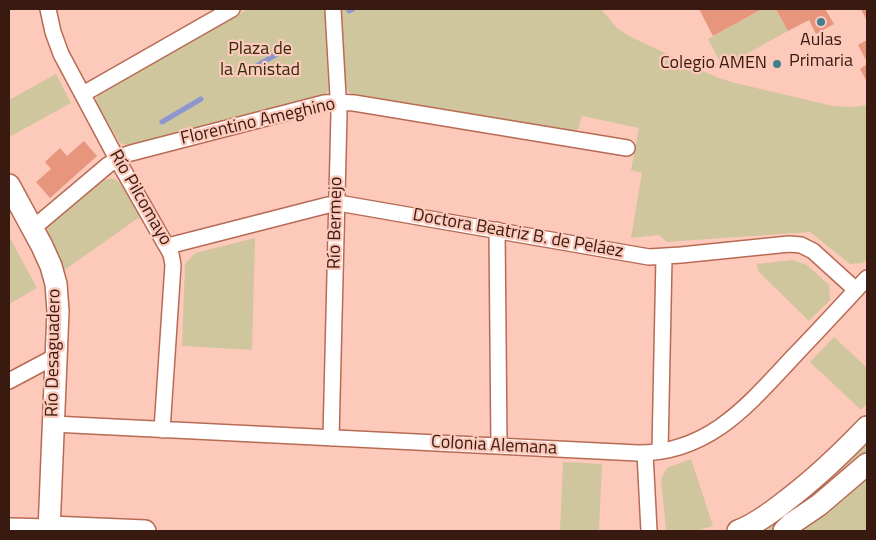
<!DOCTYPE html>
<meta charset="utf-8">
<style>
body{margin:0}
#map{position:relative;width:876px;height:540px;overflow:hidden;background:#fdc9ba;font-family:"Titillium Web",sans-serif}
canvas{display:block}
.frame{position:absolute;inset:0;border:10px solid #391a11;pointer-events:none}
</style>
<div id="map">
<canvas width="876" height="540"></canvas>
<div class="frame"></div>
</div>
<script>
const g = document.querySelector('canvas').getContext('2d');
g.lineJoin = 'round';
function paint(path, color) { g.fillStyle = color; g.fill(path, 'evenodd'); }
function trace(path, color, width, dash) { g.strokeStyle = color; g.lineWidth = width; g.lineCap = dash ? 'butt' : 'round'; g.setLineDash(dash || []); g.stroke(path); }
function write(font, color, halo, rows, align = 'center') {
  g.font = font + ' "Titillium Web",sans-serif'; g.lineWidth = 4.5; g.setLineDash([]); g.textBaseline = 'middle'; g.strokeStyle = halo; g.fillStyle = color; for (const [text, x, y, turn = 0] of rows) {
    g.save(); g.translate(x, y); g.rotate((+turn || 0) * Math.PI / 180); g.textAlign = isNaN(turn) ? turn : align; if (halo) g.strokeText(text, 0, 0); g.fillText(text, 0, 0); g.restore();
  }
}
paint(new Path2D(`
 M248,9H325L328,88L327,93L320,97L127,145L120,143L97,104C95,98 98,95 102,91Z
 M341,9H601L617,28L629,36L716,77L735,83L833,106L854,107L867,105V259L863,263L850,264L810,232L667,242L659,235L631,238L642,173L631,170L639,128L582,116L578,129L574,131L570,132L354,95L348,91L343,80Z
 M762,9H776L788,31L723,67L708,39Z
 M56,74L71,103L11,136L9,133V100Z
 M107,179H114L120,182L141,216L63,271L46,233L48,226L101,182Z
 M9,236L37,288L9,304Z
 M255,238L252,350L182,346L185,264L195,253Z
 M793,260L807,265L829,285L830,300L809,321L758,271L757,264Z
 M834,337L867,368V403L861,410L810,362Z
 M867,438V456L778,531H758Z
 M691,459L713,526L695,531H668L666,530L661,479L667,468Z
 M563,462L602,464L599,531H560Z
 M867,471V531H793Z`), '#cfc69d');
trace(new Path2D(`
 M349,11L353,9
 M253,68L277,54
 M162,122L201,99`), '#8d96cf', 5);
paint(new Path2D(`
 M699,9H762L713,36Z
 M776,9H825L834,24L816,34L809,20L788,31Z
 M861,9H867V21Z
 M867,40V62L858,45Z
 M867,64V82L860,69Z
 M84,141L97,156L50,198L36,182L51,169L45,162L60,148L67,156Z`), '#e7957d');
const street = new Path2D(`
 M48,9L53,32L61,54L117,159L171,254L173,265L162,430
 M83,94L232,9
 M32,229L108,165L122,156L131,153L324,103L338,102L354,103L627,148
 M497,230L499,446
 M168,246L328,205L344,204L649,257L681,255L789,244L801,245L813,251L856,290
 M9,381L56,356
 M53,424L638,453C710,453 749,404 794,356C819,330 843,304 867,278
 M331,438L339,114L333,9
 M660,451L664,257
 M645,453L649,531
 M9,526L50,527`);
const secondary = new Path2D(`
 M9,185L42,246L51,266L56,284L58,311L49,531
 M50,527L145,531
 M738,531C756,524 772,512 787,500C816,478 842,453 867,427
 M784,531L791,524L819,505L867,464`);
trace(street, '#b86b54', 18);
trace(secondary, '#b86b54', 24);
trace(street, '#fff', 15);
trace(secondary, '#fff', 21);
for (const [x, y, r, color] of [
 [821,22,5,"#3e8091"],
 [777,64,5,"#3e8091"]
]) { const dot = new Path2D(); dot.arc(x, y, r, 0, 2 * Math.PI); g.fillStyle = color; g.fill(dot); trace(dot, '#fdc9ba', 2); }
write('18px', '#391a11', '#fdc9ba', [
 ["Aulas",821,41],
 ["Primaria",821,62],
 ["Colegio AMEN",767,64,"right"]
]);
write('18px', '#312b0e', '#fdc9ba', [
 ["Plaza de",260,50],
 ["la Amistad",260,71]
]);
write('18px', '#391a11', '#fdc9ba', [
 ["Florentino Ameghino",258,122,-13],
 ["Río Pilcomayo",140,198,60],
 ["Río Bermejo",336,223,-89],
 ["Doctora Beatriz B. de Peláez",518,234,10],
 ["Río Desaguadero",54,353,-89],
 ["Colonia Alemana",494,446,3]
]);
</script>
